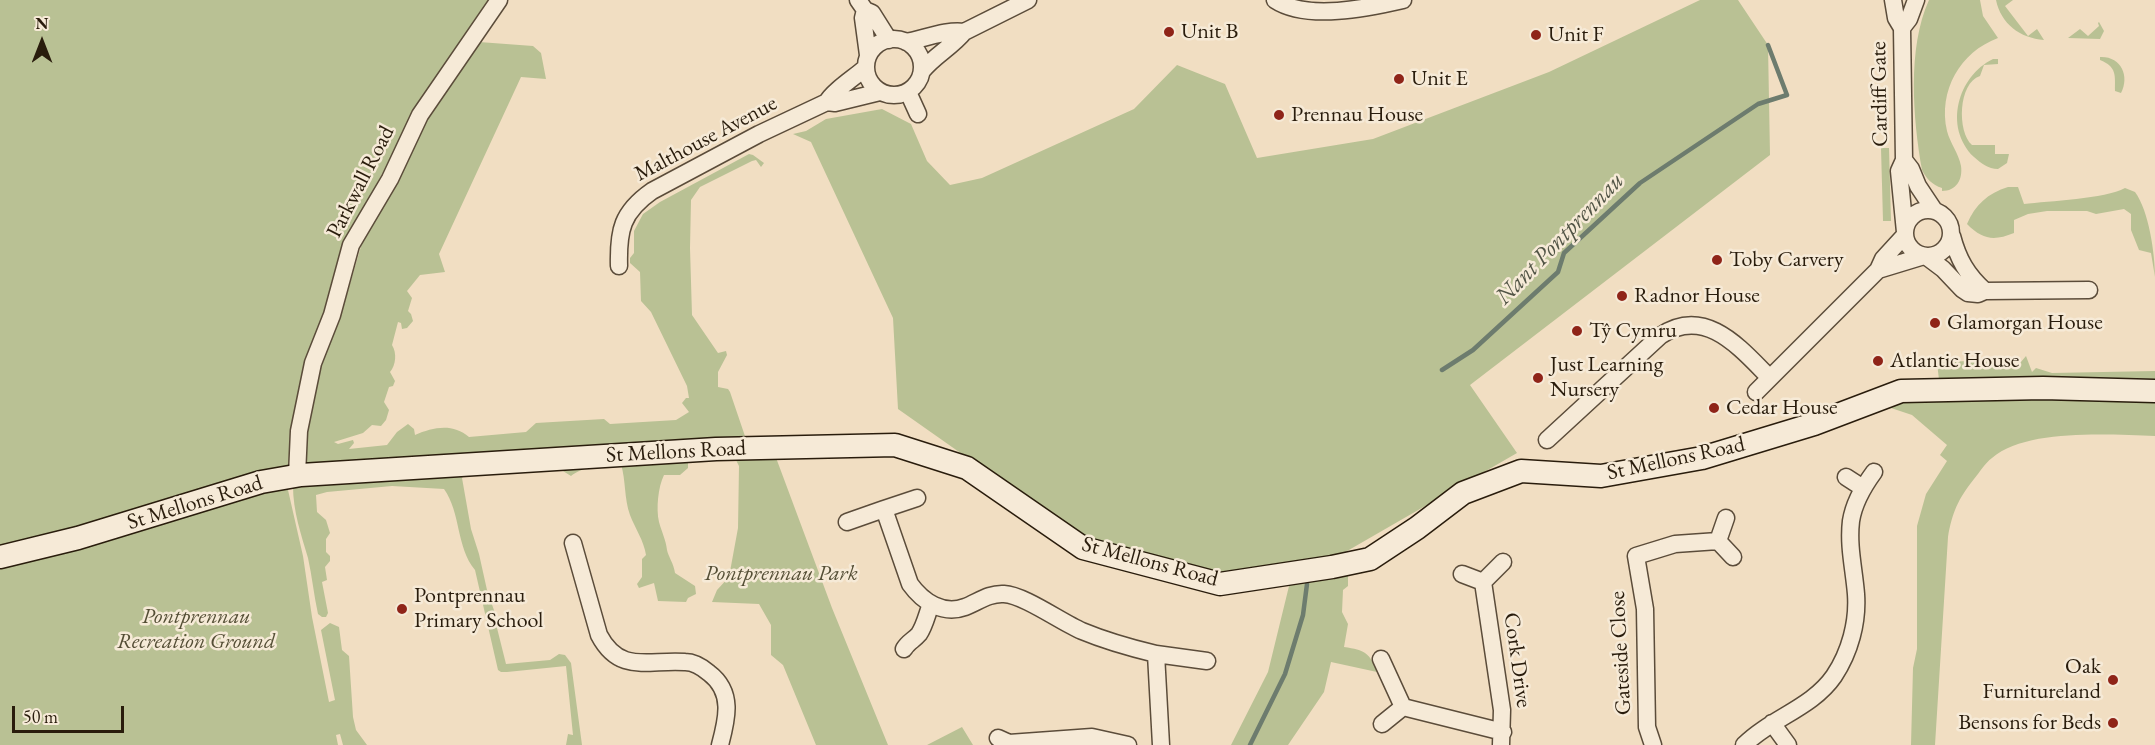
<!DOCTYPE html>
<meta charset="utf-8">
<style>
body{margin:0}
#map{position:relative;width:2155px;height:745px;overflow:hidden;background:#f1dec2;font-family:"EB Garamond",serif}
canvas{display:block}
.north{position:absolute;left:12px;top:12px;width:60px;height:60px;-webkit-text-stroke:4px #f6ead7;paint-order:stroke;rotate:0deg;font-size:16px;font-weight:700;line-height:24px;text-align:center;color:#291c0c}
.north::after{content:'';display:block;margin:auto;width:21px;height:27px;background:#291c0c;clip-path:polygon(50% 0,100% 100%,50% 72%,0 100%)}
.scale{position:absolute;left:12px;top:706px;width:112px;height:27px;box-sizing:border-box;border:3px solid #291c0c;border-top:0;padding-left:8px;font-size:18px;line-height:21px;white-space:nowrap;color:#291c0c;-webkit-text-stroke:4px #f6ead7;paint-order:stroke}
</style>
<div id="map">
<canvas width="2155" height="745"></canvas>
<div class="north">N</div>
<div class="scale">50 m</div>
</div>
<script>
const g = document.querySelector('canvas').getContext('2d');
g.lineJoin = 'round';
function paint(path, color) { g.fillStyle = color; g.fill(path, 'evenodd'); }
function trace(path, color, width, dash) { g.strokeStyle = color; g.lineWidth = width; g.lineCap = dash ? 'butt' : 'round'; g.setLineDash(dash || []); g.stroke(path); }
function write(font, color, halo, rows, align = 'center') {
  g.font = font + ' "EB Garamond",serif'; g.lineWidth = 5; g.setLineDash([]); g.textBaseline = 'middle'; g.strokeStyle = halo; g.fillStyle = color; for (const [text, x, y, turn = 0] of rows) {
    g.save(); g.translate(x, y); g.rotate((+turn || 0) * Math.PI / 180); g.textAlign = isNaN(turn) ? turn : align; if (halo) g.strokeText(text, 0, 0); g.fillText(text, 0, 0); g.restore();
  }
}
paint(new Path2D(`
 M0,0H492L410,123L340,251L315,383L340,318L364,236L384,206L408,155L434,108L479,42L533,46L541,53L546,79L521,77L439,254L445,272L420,275L407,291L412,298L408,311L411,314L413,321L407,328L402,329L401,323L398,322L392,345C397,353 396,365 390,372L395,381L393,386L389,387L384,402L389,410L386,420L381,426L372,425L363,433L334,442L338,444L353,440L354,443L349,449L387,445L397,432L408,424L414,429L415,435C433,427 453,423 469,437L526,432L536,423L604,419L610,424L676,420L689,412L682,403L686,398H689L687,386L651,312L641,301L640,272L630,263V258L634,253V231L643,214L660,202L749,154L753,155L764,163L761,167L756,160L752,161L700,187L691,200L690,248L692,315L718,353L726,351L727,355L718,372V387L728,389L730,392L748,445L688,461V468L680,475H664C658,487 656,509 659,522C662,533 666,540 667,550C668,556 674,564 675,573L695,586L696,594L688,598L686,602L658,601L654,583L639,588L637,584L642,577V559L646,555C644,541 635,528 630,515C624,498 626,481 621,464C605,465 583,466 571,476L555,466L544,472H537L527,468L466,473L462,478L471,529L479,554L487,590L497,619L496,624L506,664L550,660L559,654L565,655L571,663L582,745H566L568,734L573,735L566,666L507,672H501L498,670L475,570C456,547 461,513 444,489L392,486L327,492L316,495L317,512L326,520L330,533L326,539V552L330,556V561L325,567L327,580L322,582L328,613L326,617H322L318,614C314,596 312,576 308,558C301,534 293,511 293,486L310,464L306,462L0,551Z
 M1700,0H1738L1768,45L1770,155L1470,385L1517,453L1335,558L1223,575L1087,542L898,409L893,318L811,142L793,134L806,131L826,119L882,109L911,124L927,161L950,185L982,178L1134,109L1177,65L1225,84L1257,158L1373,139L1549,72Z
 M1929,0H1980L1983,16L1998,38C1960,52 1938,91 1947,131C1950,143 1959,154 1961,166C1963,180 1956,191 1942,191V188C1932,185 1926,178 1922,170C1913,119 1907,48 1929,0Z
 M1996,0H2013L2005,6L2028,36L2037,29L2044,40C2020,38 2001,24 1996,0Z
 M2099,22L2104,31L2100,39L2068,38L2080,29L2088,36L2099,26L2098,23Z
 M2100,57C2121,56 2130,76 2121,93L2115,91C2115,75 2117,67 2100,60Z
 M1993,59H1998V64L1984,65L1980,76C1958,83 1957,132 1972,145H1995V154H2009L2007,163L1998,169C1988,169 1981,163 1974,157C1943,127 1958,76 1993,59Z
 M1881,148H1889L1891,221H1883Z
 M2008,187H2018L2024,204C2049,201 2105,199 2125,188L2135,192C2149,211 2155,254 2155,277L2151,253L2139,250L2131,230V214L2124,209L2096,214L2087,211H2047L2028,214L2014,220V233C1994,241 1983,240 1967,224C1975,205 1988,193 2008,187Z
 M2026,356L2032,372L2036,368L2052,373L2155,371V388H1940L1937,363C1963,363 1991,354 2015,369Z
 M2155,394V436C2111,435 2027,428 1992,458C1985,463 1980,472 1974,479C1958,499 1952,513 1948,537L1935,745H1911L1913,668L1917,649V526L1926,494L1947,461L1940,455L1947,445L1912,415L1891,408L1851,414L1895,397Z
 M732,452L775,455L832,608L888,745H816L783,665L771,655V625L759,604L712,602L717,590L729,577L738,528L739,466Z
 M283,486L288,490L303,556L312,617L329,702L335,700L321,630L330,623L339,627L342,650L349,656L353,717L356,730L367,745H343L340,734L336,735L338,745H0V564Z
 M1348,570V586L1343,590L1342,612L1348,624L1344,647C1365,650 1370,653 1377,672L1331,662L1324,692L1288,745H1231L1268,672L1290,582Z
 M962,727L973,745H927Z`), '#b9c194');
trace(new Path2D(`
 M1442,370L1473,350L1558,272L1564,253L1640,183L1758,104L1787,95L1768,45
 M1250,745L1285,674L1303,615L1307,584`), '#6d7c6e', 4.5);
const street = new Path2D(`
 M858,0L865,10L872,13L889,40
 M1275,0C1307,21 1368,8 1403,0
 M1893,0L1896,18L1902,28L1904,160L1899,171L1905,232
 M865,10L863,18L868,55
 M1902,28L1909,19L1916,0
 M866 67a28 28 0 1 1 56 0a28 28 0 1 1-56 0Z
 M906,42C923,39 948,29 964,32
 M922,71C935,55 952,47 964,32L1028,0
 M908,92L918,114
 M827,102C833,91 855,77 865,68
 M1904,160L1911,169L1918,186L1934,210
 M1905 233a23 23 0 1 1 46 0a23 23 0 1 1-46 0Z
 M1952,236C1958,259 1967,275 1985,291
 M1927,257L1943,269L1962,289L1968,293L1978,294L1985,291L2089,290
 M619,266C618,230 622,212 652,191L759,134L827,102L835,103L880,92
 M1878,270L1924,256
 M1756,392L1770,378
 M1547,440L1660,336C1705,305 1740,348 1770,378L1878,270L1883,259L1905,235
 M297,475L299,431L313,363L332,315L351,245L390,179L420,115L499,0
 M1846,477L1863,488
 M884,509L917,498
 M847,522L884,509L910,584C923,602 943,615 965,607C978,602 989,593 1004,594C1024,595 1061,622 1082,631C1106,641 1131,648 1156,654L1161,745
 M1718,541L1726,518
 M573,543L599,635C620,675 649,659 685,662C694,662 702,667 709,673C734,692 727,719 720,745
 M1462,574L1483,582L1503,562
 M1483,582L1502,710L1501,745
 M904,649C908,642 914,640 919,634C925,625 927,614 931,604
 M1156,654L1207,661
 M1381,659L1403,707L1503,732
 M1772,723L1788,745
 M1382,724L1403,707
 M998,738L1009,743L1092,737L1128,745
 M1653,745L1647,727L1645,609L1636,556L1675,544L1718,541L1733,557
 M1744,745C1771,718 1812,708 1834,676C1850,652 1858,622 1856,594C1854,569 1848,546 1851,521C1854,502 1863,487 1874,472`);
const secondary = new Path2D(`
 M0,557L78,538L261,482L301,475L716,449L895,445L967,468L1083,548L1220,584L1332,567L1370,559L1417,528L1463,493L1521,471L1601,476L1702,458L1814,424L1901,391L2043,388L2155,391`);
trace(street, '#5b4c3a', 19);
trace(secondary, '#291c0c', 25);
trace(street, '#f6ead7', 16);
trace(secondary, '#f6ead7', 22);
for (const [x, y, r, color] of [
 [1169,32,6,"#8f2418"],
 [1536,35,6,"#8f2418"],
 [1399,79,6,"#8f2418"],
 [1279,115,6,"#8f2418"],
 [1717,260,6,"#8f2418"],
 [1622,296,6,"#8f2418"],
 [1935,323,6,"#8f2418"],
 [1577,331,6,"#8f2418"],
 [1878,361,6,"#8f2418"],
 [1538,378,6,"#8f2418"],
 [1714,408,6,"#8f2418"],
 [402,609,6,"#8f2418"],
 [2113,680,6,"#8f2418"],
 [2113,723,6,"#8f2418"]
]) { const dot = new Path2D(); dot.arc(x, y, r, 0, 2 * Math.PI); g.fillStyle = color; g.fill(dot); trace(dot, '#f6ead7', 2); }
write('22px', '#291c0c', '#f6ead7', [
 ["Unit B",1181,32],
 ["Unit F",1548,35],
 ["Unit E",1411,79],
 ["Prennau House",1291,115],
 ["Toby Carvery",1729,260],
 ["Radnor House",1634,296],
 ["Glamorgan House",1947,323],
 ["Tŷ Cymru",1589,331],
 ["Atlantic House",1890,361],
 ["Just Learning",1550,365],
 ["Nursery",1550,390],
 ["Cedar House",1726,408],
 ["Pontprennau",414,596],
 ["Primary School",414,621],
 ["Oak",2101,667,"right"],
 ["Furnitureland",2101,692,"right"],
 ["Bensons for Beds",2101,723,"right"]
], 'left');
write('22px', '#291c0c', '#f6ead7', [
 ["Cardiff Gate",1880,94,-91],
 ["Malthouse Avenue",706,139,-28],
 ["Parkwall Road",361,182,-63],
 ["St Mellons Road",676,452,-3],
 ["St Mellons Road",1676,459,-12],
 ["St Mellons Road",195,503,-17],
 ["St Mellons Road",1150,562,15],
 ["Gateside Close",1621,653,-93],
 ["Cork Drive",1517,660,82]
]);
write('italic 22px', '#544e35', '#f6ead7', [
 ["Pontprennau Park",781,574],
 ["Pontprennau",196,617],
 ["Recreation Ground",196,642]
]);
write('italic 24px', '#515445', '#f6ead7', [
 ["Nant Pontprennau",1560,239,-46]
]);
</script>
